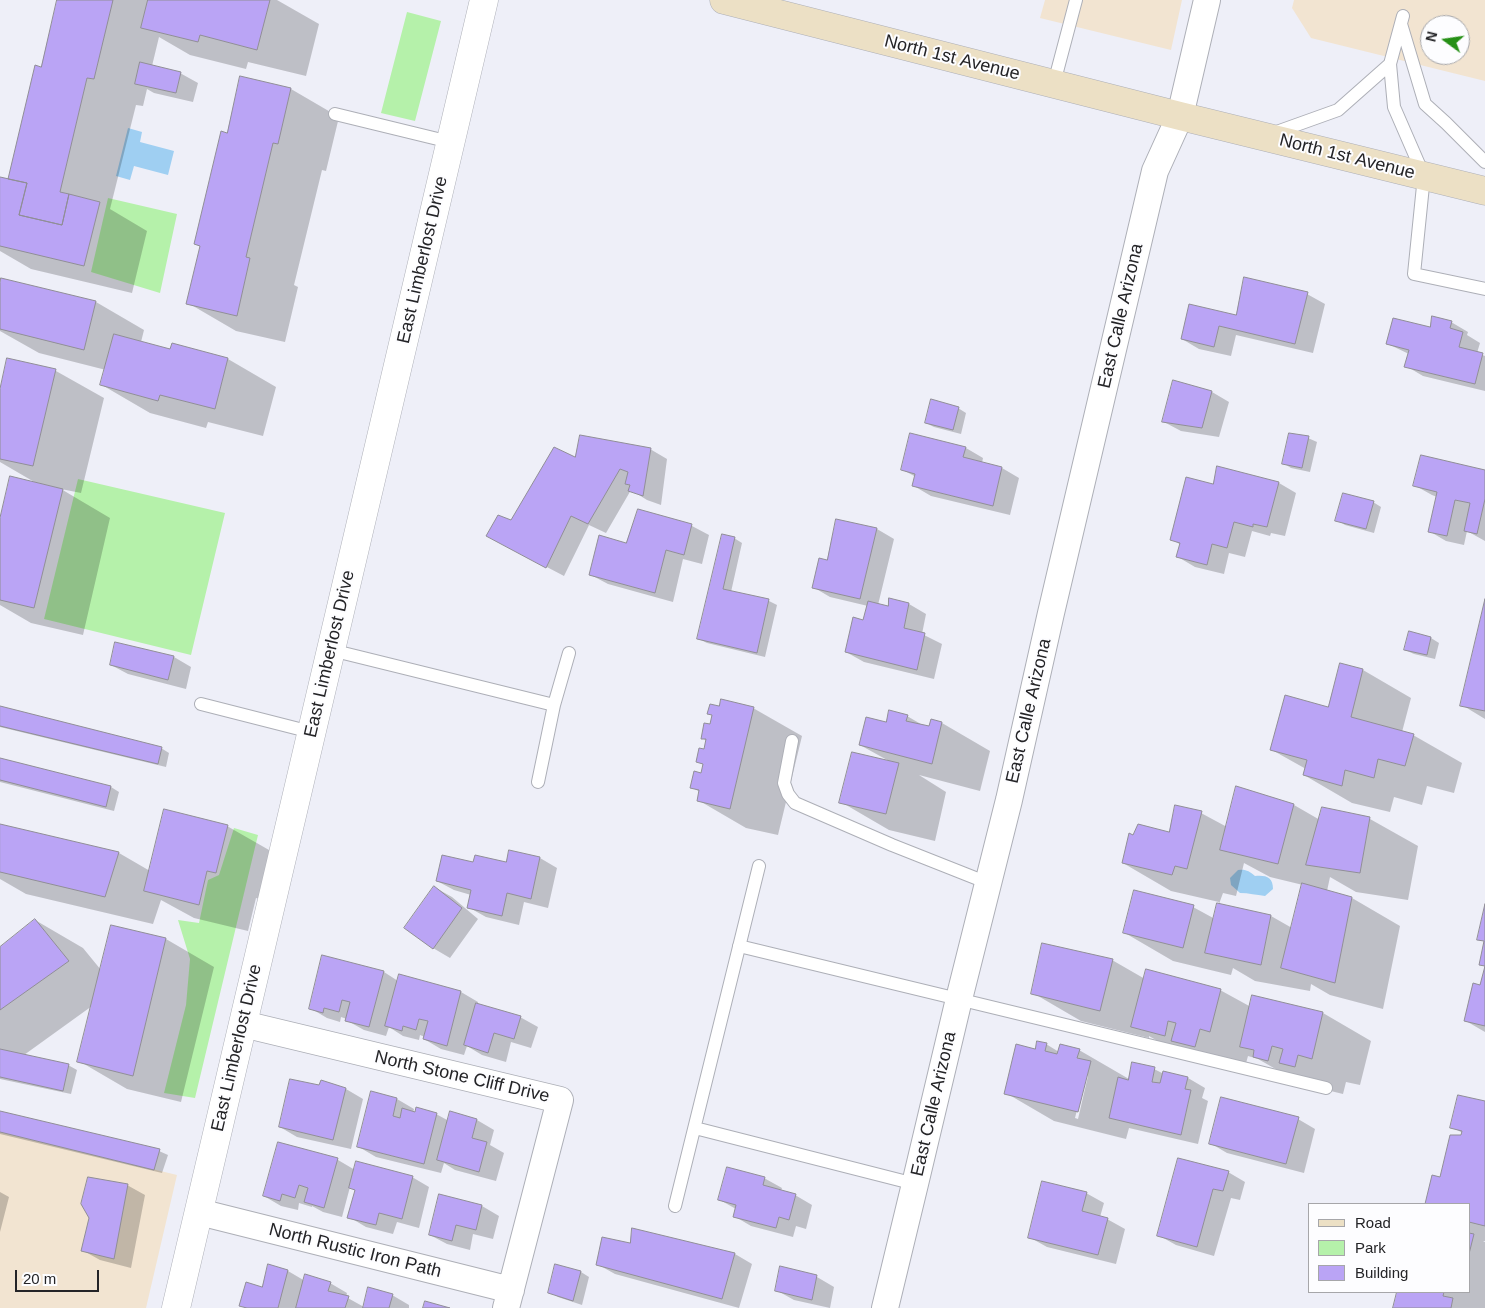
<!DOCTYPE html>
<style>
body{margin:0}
#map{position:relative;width:1485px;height:1308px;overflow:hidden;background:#eeeff8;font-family:Helvetica,sans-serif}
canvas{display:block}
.legend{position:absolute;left:1308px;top:1203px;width:162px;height:90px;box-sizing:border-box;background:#fdfdff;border:1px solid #a6a6a9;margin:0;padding:6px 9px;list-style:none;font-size:15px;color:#242427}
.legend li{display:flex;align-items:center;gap:10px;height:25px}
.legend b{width:25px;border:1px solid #a6a6a9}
.north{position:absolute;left:1420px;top:15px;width:50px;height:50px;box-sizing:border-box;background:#fdfdff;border:1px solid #a6a6a9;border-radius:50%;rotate:284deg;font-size:14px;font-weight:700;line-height:20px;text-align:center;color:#242427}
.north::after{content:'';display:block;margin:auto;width:18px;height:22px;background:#269016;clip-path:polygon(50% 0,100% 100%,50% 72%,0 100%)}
.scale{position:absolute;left:15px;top:1270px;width:84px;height:22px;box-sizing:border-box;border:2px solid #242427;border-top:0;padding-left:6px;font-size:15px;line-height:18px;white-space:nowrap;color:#242427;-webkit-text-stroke:4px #fdfdff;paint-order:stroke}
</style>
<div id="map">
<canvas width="1485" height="1308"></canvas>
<ul class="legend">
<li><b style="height:6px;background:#ece0c5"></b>Road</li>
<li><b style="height:14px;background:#b5f1aa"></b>Park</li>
<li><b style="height:14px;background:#baa4f5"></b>Building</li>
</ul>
<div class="north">N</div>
<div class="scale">20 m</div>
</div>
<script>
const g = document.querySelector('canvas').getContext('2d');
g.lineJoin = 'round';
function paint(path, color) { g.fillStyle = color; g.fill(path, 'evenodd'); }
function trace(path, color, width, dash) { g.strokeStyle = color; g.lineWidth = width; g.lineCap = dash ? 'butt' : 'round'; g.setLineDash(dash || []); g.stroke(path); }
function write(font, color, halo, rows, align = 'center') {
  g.font = font + ' Helvetica,sans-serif'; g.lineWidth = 4; g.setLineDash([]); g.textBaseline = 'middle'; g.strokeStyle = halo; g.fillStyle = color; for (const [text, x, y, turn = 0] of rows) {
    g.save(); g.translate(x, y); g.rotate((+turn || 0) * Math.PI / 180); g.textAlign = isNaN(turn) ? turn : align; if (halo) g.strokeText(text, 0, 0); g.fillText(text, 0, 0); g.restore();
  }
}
paint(new Path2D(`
 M1045,0H1182L1171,50L1040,18Z
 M1294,0H1485V81L1311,38L1292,8ZM1430,25H1460V55H1430Z
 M0,1132L177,1175L146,1308H0Z`), '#f2e4d1');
paint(new Path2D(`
 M407,12L441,21L415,121L381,113Z
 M108,198L177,214L160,293L91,272Z
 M78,479L225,513L191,655L44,619Z
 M234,828L258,835L195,1098L164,1093L186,1005L190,959L178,920L199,923L208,880L219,875Z`), '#b5f1aa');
paint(new Path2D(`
 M128,128L142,132L140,142L174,151L168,175L134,166L130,180L116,176Z
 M1238,870C1246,869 1249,871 1255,876C1266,875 1273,877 1273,889L1265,896C1256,895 1249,893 1240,893L1231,885L1230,878Z`), '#9fcff2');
paint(new Path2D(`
 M58,0H277L319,24L306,76L248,62L246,69L190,55L159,37L152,66L180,73L198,83L193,102L154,93L147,89L143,106L136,105L110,209L147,231L132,293L31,269L0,251V178L9,180L42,69Z
 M241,77L291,89L339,117L326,171L322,170L294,285L298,287L285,342L236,331L188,303L201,247L195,244L228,134Z
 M2,279L96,302L144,330L141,342L171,350L173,345L228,359L276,387L263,436L208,422L206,428L150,413L102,385L106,370L39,353L0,331V288Z
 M1307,294L1325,304L1313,353L1236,335L1231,356L1199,349L1182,339L1236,317Z
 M1451,322L1468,332L1467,335L1480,343L1477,353L1485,356V391L1423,376L1406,366L1409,354L1388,344Z
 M56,371L104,398L81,493L61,489L110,518L83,635L31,623L0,605V523L36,483L0,462V394Z
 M1174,382L1212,392L1229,402L1219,437L1181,431L1164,422Z
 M958,408L966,413L961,434L934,427L926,423Z
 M1308,438L1317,442L1310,472L1291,468L1283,463Z
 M966,448L983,458L982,463L1002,468L1019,478L1010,515L931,496L914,486L916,477L903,470Z
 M650,449L667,459L661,505L647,500L631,490L606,533L589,525L564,576L505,545L511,522L575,459Z
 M1218,468L1279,483L1296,493L1285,536L1271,533L1270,536L1252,531L1245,557L1229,553L1224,574L1195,567L1178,557L1181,545L1171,539L1214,486Z
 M1485,471V541L1467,531L1464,545L1446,541L1429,531L1437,497L1432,495L1414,485Z
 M1373,502L1381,507L1374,533L1345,525L1337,520Z
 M638,511L692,526L709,535L702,564L683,559L673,602L608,584L591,575L627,545Z
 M837,520L877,529L894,539L878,605L888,608L890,600L909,604L926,614L922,634L942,644L934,679L864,662L846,652L864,621L868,606L830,597L813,587L828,561Z
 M734,538L742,543L731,592L769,601L777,605L765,657L707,643L699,639Z
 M1485,604V719L1462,705Z
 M1410,633L1431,638L1439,643L1435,659L1414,654L1405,650Z
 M116,643L174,657L191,667L186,689L128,674L111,665Z
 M1340,664L1363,670L1411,698L1402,732L1413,735L1462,763L1454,793L1427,786L1422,805L1394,797L1390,812L1352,803L1304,775L1306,769L1272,750L1329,708Z
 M0,707L161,748L169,753L166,767L0,727Z
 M753,708L802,736L778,835L746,828L698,800L700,792L691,787L702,775L704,765L697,761L705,750L707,741L702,738L711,725Z
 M907,716L926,727L930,728L932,721L942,723L990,751L980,791L919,775L946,792L935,841L889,830L841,802L889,761L860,745L887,723Z
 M0,759L111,787L119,792L114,811L0,782Z
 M1237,788L1294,805L1320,820L1370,819L1418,846L1408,900L1356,892L1330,877L1327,891L1352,898L1400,926L1383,1009L1330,995L1311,984L1310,991L1255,981L1233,968L1231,975L1173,961L1125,933L1193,907L1215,919L1219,902L1171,891L1123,863L1134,837L1170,833L1201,813L1227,827ZM1244,863L1270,877L1303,885L1292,928L1271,916L1219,904L1223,893L1236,896Z
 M0,825L119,853L150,871L227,826L276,854L264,900L256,898L248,931L194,918L161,900L153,924L26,894L0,879Z
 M510,851L540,858L557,868L548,908L524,902L519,925L486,917L468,907L471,895L454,890L437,881L474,864H507Z
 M434,887L452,897L478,919L450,958L433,948Z
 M35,920L83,948L101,970L166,939L214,967L181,1102L127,1089L79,1061L92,1006L24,1055L68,1065L77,1070L71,1094L0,1079V949Z
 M1112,960L1145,979L1220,990L1251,1007L1253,996L1323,1013L1371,1041L1360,1085L1346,1082L1343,1094L1302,1084L1258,1059L1248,1056L1243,1074L1180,1054L1149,1036V1038L1081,1021L1033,993Z
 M1485,970V1032L1466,1021L1481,986Z
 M384,972L398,981L399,976L461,992L478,1002V1004L520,1017L538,1027L531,1048L511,1042L506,1062L482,1055L467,1046L464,1055L441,1049L424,1039L425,1037L420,1035L419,1040L403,1036L389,1027L386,1036L364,1030L346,1020L347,1019L341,1017L340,1022L327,1018L310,1008Z
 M1046,1044L1059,1052L1079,1050L1129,1079L1154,1069L1164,1074L1188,1078L1205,1088L1202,1098L1208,1101L1198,1144L1129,1128L1126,1139L1054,1121L1006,1093L1036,1050ZM1086,1074H1088V1076L1078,1119L1075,1118Z
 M322,1082L346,1089L363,1099L351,1149L297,1137L280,1127L319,1087Z
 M397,1099L414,1109L413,1113L436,1114L449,1121L477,1120L494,1130L490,1145L504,1153L496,1181L455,1170L444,1163L441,1173L376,1157L359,1147Z
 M1485,1103V1241H1483L1485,1242V1308H1394L1398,1292H1469V1204H1427L1433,1177L1441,1179L1462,1136L1463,1133L1451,1127Z
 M0,1112L159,1151L168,1155L162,1173L0,1134Z
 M1298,1119L1315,1129L1304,1173L1227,1153L1210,1143Z
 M279,1143L338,1160L355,1170L412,1177L429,1187L419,1228L397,1222L393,1234L366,1227L349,1217L356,1191L350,1187L342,1217L323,1212L312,1206V1207L299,1203L298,1210L281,1206L264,1196Z
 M1228,1172L1245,1182L1240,1200L1231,1198L1214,1256L1176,1245L1158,1235Z
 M764,1178L782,1188L781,1191L795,1195L812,1205L806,1229L796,1226L793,1237L751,1226L734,1216L736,1209L720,1200Z
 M127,1185L145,1195L131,1268L100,1260L82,1250Z
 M0,1192L9,1197L0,1232Z
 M1086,1193L1104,1203L1100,1217L1107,1219L1125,1229L1116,1264L1047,1247L1029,1237Z
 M439,1196L482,1206L499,1216L493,1239L473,1234L470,1250L447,1244L430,1235Z
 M633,1230L735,1254L752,1264L739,1308L615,1274L597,1264L631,1244Z
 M269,1266L288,1271L305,1281L330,1283L347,1293L346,1297L364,1307L392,1295L409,1305V1308H245L241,1305L263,1288Z
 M556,1266L581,1272L589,1277L582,1305L558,1297L550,1292Z
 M781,1268L817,1277L834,1287L830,1308L794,1300L776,1290Z`), '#0003');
const building = new Path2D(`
 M57,0H113L94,79L87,78L60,192L69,194L62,225L19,215L27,183L8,179L35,65L41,67Z
 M148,0H270L257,50L200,35L198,42L141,28Z
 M140,62L181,72L176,93L135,84Z
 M240,76L291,88L278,144L273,143L246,257L250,258L237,316L186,304L200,246L194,244L221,131L227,133Z
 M0,177L27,183L19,215L62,225L69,194L100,202L84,266L0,246Z
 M1244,277L1308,292L1295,344L1219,326L1214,347L1181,339L1189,304L1236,315Z
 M1,278L96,301L84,350L0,329V283Z
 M1432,316L1452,321L1450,328L1463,332L1459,347L1483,353L1475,384L1404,367L1409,350L1386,344L1393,318L1430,327Z
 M114,334L170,349L172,343L228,358L215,409L160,395L158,401L100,385Z
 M7,358L56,369L33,466L0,459V389Z
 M1173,380L1212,391L1202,428L1162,422Z
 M931,399L959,407L953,430L925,423Z
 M910,433L966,447L963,457L1002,467L993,506L912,486L915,474L901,470Z
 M1289,433L1309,436L1302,468L1282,464Z
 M580,435L651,448L643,496L628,491L630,485L625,484L628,472L620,469L588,524L571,516L546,568L486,536L498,515L511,520L554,447L575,457Z
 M1421,455L1485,470V499L1477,534L1464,531L1470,503L1455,500L1447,536L1428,532L1437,492L1413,486Z
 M1217,466L1279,482L1267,527L1253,524V527L1234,522L1227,548L1212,544L1207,565L1176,557L1180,543L1170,540L1186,477L1213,484Z
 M10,476L63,489L34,608L0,600V518Z
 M1343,493L1374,501L1366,529L1335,521Z
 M638,509L692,524L684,555L666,550L655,593L589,575L599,535L626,543Z
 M836,519L877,528L860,599L812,588L819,558L827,560Z
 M722,534L735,537L723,589L769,599L757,653L697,639Z
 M889,598L909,603L904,628L925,633L917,670L845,652L853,617L863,620L868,601L888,606Z
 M1485,599V711L1460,706Z
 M1409,631L1431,637L1427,655L1404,650Z
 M115,642L174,656L168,680L110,665Z
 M1340,663L1363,669L1351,717L1414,734L1405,766L1378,759L1374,778L1345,770L1342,786L1303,775L1307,760L1270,750L1285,695L1328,707Z
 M721,699L754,707L730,809L697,801L699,790L690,788L694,771L701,773L703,764L696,762L699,748L704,749L706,739H701L704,723L710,724L712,715L707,714L710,704L719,706Z
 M0,706L162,747L158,764L0,726Z
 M889,710L908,715L906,721L929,726L931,719L942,722L932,764L859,745L866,717L886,722Z
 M852,752L899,763L886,814L839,803Z
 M0,758L111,786L106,807L0,780Z
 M1236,786L1294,804L1278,864L1220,850Z
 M1175,805L1202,811L1187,869L1175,866L1172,875L1122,863L1129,833L1133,835L1138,824L1169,832Z
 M1322,807L1370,817L1360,873L1306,865Z
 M164,809L228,825L216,873L207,871L199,905L144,891Z
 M0,824L119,852L105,897L0,872Z
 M509,850L540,857L531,899L507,893L502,916L467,908L471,890L436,881L442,855L473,862L475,855L506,862Z
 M1302,883L1352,897L1335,983L1281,968Z
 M434,886L462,908L433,949L404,928Z
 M1134,890L1194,905L1183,948L1123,933Z
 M1217,903L1271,915L1261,965L1205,953Z
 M1485,904V1026L1464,1021L1473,983L1480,985L1485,966L1479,965L1484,941L1477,940Z
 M35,919L69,961L0,1010V947Z
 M111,925L166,938L133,1076L77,1062Z
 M1042,943L1113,959L1100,1011L1031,994Z
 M322,955L384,971L369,1027L345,1021L350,1002L342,1000L339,1012L324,1008L323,1013L309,1009Z
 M1146,969L1221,989L1210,1032L1200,1029L1195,1047L1171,1041L1176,1023L1168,1021L1165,1036L1131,1027Z
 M399,974L461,991L447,1046L423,1039L428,1021L419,1019L416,1030L403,1026L402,1031L385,1026Z
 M1252,995L1323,1012L1312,1059L1298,1055L1295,1067L1279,1063L1283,1049L1272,1046L1268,1061L1253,1057L1254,1050L1240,1047Z
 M476,1003L521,1016L514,1039L494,1033L488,1053L464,1045Z
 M1037,1041L1047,1043L1045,1051L1057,1054L1060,1044L1080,1049L1077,1058L1091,1061L1078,1112L1004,1094L1016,1044L1035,1049Z
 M0,1049L69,1064L63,1091L0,1077Z
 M1132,1062L1155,1067L1152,1082L1160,1083L1163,1071L1188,1077L1185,1089L1191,1090L1181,1135L1109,1118L1118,1077L1128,1080Z
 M290,1079L319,1085L321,1080L346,1088L333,1140L279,1127Z
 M371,1091L397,1098L393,1116L400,1118L402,1108L415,1112L416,1107L437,1113L424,1164L357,1147Z
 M1458,1095L1485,1101V1226L1469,1222V1204H1425L1432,1175L1440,1177L1450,1135H1461L1462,1131L1450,1128Z
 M1221,1097L1299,1117L1286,1164L1209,1144Z
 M0,1111L160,1149L154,1170L0,1132Z
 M450,1111L477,1119L472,1138L487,1142L479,1172L437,1160Z
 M278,1142L338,1158L324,1208L304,1202L308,1188L299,1185L295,1198L282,1194L280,1201L263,1196Z
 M1178,1158L1229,1171L1223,1191L1213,1189L1197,1247L1157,1236Z
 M356,1161L413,1176L402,1219L379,1213L376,1225L347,1218L355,1190L349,1188Z
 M727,1167L765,1177L763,1185L796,1194L789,1220L779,1217L776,1228L733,1217L736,1205L718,1200Z
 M88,1177L128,1184L114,1259L81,1251L89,1218L81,1204Z
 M1042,1181L1087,1192L1082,1211L1108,1218L1098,1255L1028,1238Z
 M439,1194L482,1205L476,1230L456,1225L452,1241L429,1235Z
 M632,1228L735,1253L722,1299L596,1265L602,1237L630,1243Z
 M1469,1233L1474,1234L1469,1254Z
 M268,1264L288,1270L278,1308H247L239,1306L246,1282L262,1287Z
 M555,1264L581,1271L573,1301L548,1293Z
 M780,1266L817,1275L812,1300L775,1291Z
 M305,1274L331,1282L328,1291L349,1296L345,1308H296Z
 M368,1287L393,1294L389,1308H363Z
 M1397,1292H1444L1443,1296L1453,1298L1451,1308H1393Z
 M425,1301L450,1308H423Z`);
paint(building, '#baa4f5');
trace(building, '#908e96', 1);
const service = new Path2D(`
 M1403,16L1390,64L1394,107L1424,176L1414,274L1485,289
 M1401,24L1425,104L1446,123L1485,162
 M1054,83L1076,0
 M335,114L450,142
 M1271,134L1338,110L1390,64
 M331,650L554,705L538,782
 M201,704L311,732
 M554,705L569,653
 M792,741L784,783L788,794L795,803L892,845L988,883
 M739,946L1326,1088
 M695,1128L915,1184
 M675,1206L759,866`);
const minor = new Path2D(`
 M243,1024L560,1100L506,1308
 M199,1212L511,1290
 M885,1308L915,1184L959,999L1009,800L1051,613L1155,171L1180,116L1207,0`);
const tertiary = new Path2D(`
 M176,1308L484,0`);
const secondary = new Path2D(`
 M724,0L1180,116L1485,191`);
trace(service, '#adafb7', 14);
trace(minor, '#adafb7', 28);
trace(tertiary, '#adafb7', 29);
trace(secondary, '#adafb7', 29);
trace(service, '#fff', 12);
trace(minor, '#fff', 26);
trace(tertiary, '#fff', 28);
trace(secondary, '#ece0c5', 28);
write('18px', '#242427', '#fdfdff', [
 ["North 1st Avenue",952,58,14],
 ["North 1st Avenue",1347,157,14],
 ["East Limberlost Drive",423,260,-77],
 ["East Calle Arizona",1121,316,-77],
 ["East Limberlost Drive",330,654,-77],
 ["East Calle Arizona",1029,711,-77],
 ["East Limberlost Drive",237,1048,-77],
 ["North Stone Cliff Drive",462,1077,13],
 ["East Calle Arizona",934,1104,-77],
 ["North Rustic Iron Path",355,1251,14]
]);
</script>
